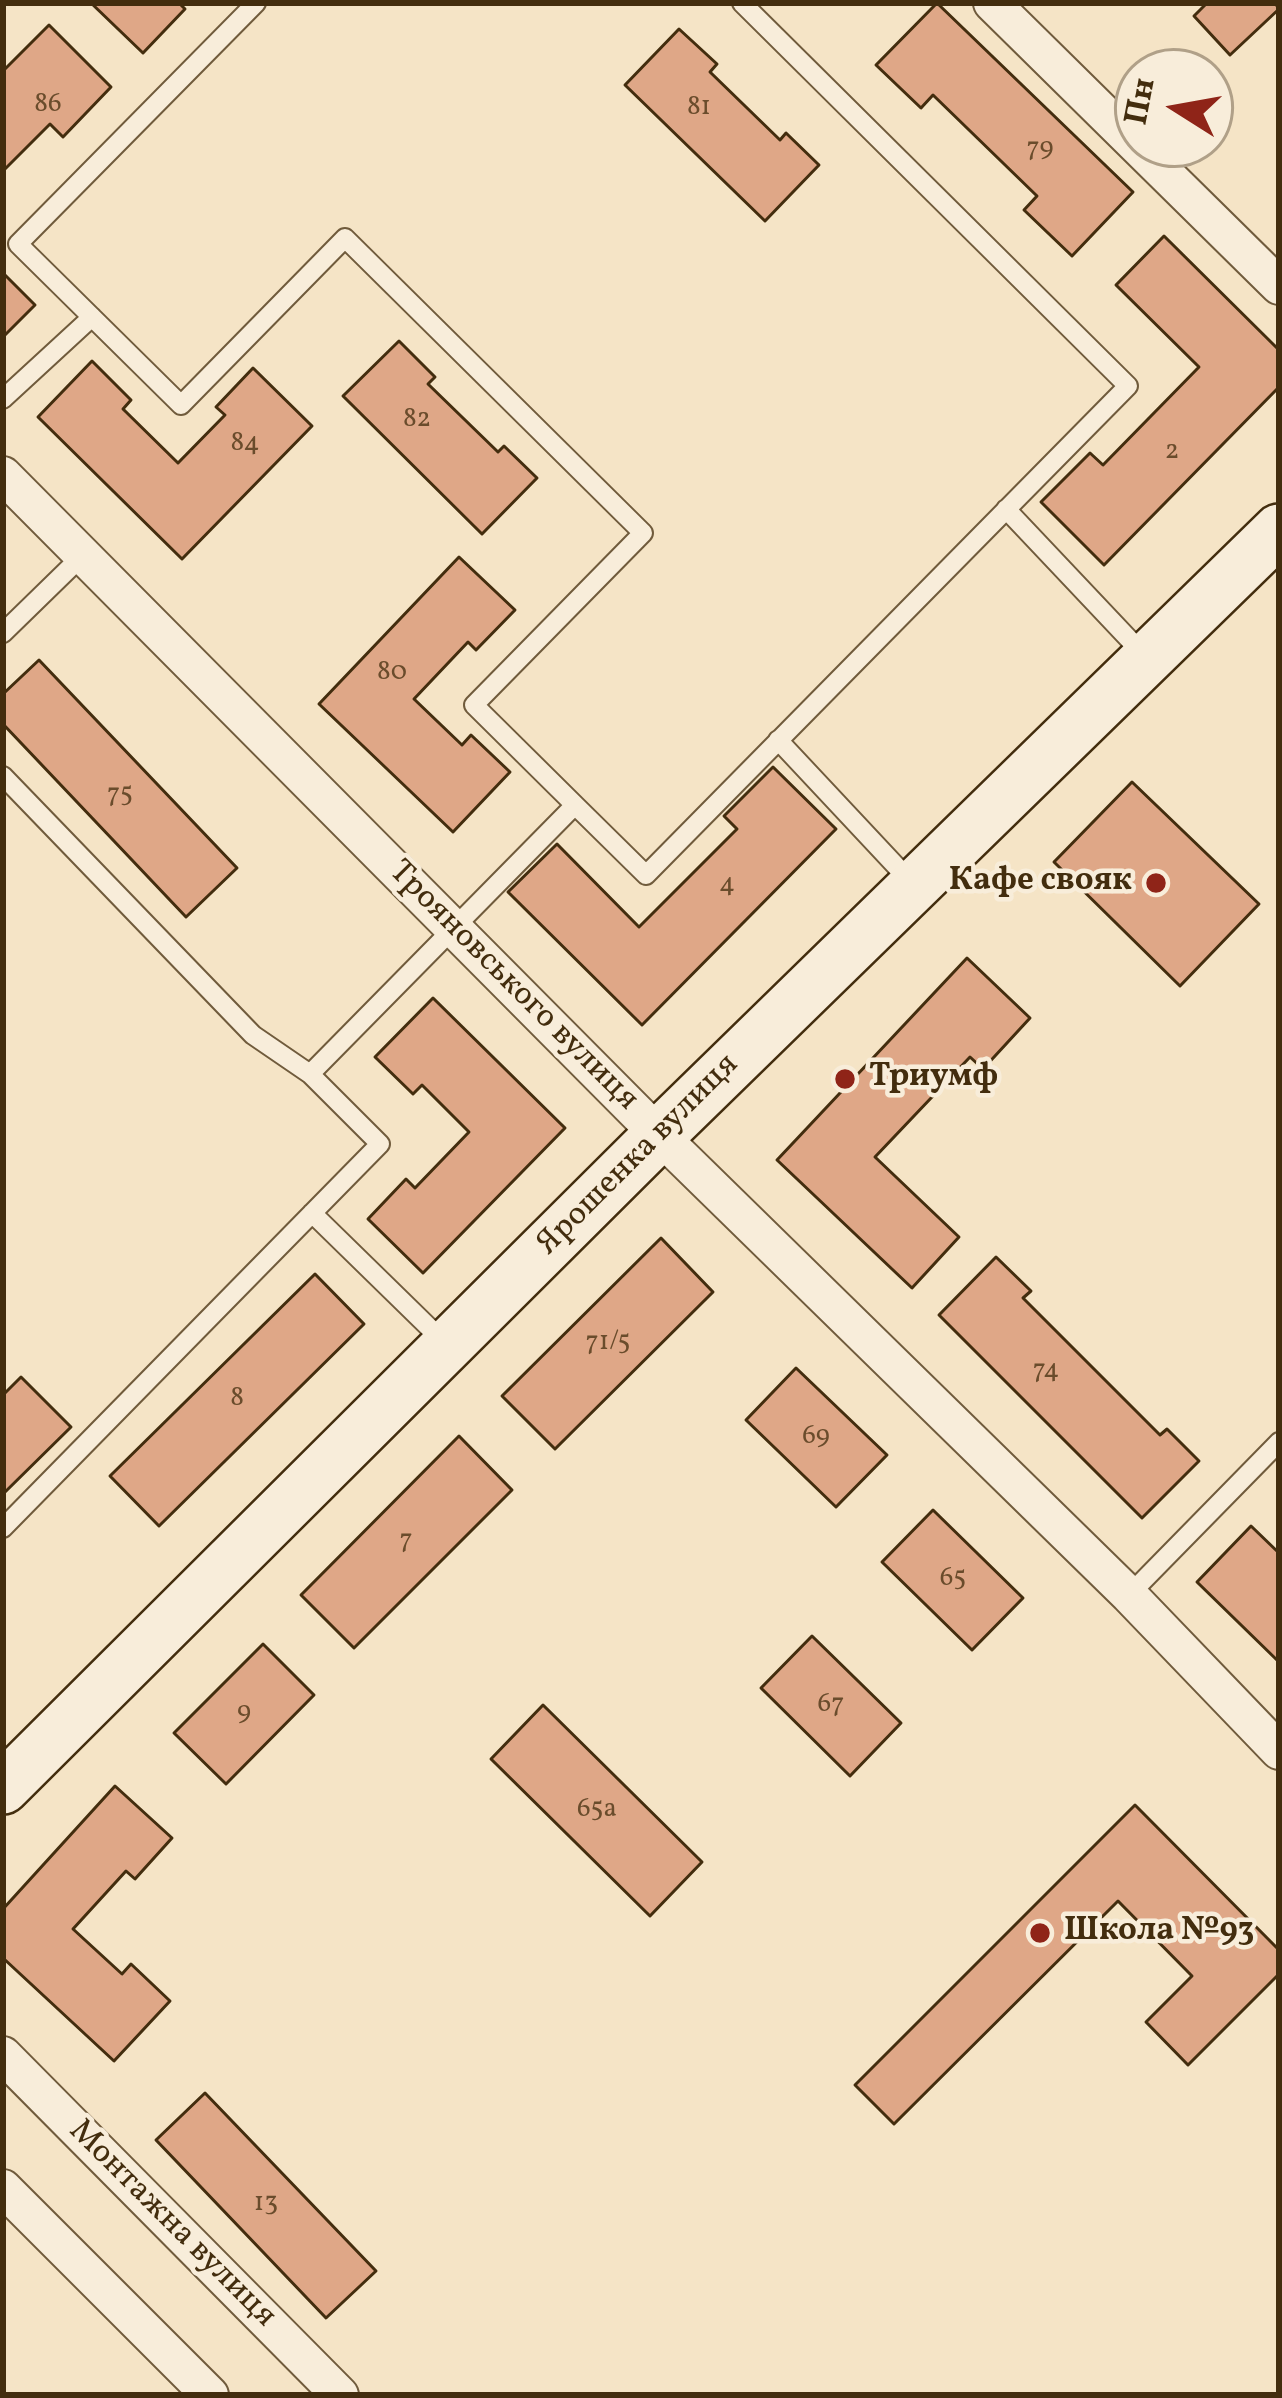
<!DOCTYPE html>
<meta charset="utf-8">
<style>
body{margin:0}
#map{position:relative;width:1282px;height:2398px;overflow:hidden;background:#f5e4c6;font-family:Vollkorn,serif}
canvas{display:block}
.frame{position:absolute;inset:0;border:6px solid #432d0e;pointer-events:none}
.north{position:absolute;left:1114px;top:48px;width:120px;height:120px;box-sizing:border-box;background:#f8edda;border:3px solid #b0a088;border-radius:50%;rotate:281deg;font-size:33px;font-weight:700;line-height:48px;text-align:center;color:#432d0e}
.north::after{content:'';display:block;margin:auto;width:42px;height:54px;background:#8f2418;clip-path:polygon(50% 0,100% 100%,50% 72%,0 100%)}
</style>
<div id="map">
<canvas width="1282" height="2398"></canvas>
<div class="frame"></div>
<div class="north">Пн</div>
</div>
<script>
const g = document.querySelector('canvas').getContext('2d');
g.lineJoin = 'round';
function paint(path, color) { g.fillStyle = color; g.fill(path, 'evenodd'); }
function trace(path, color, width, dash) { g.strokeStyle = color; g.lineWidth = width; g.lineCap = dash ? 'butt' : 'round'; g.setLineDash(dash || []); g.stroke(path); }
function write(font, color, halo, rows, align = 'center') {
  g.font = font + ' Vollkorn,serif'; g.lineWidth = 9; g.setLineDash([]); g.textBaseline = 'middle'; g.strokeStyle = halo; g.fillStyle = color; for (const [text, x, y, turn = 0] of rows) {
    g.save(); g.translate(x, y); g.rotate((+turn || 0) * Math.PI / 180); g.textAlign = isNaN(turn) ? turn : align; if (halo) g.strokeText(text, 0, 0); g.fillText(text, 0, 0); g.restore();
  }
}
const building = new Path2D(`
 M91,3H179L185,9L143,53Z
 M937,3L1133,192L1072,256L1024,210L1037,196L933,95L921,108L876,65Z
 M1207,3H1275L1279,9L1230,55L1194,16Z
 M49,25L111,87L63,137L50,124L3,171V71Z
 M679,29L717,64L710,72L780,140L786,133L819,165L765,221L625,85Z
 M1164,236L1279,350V387L1104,565L1041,502L1090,453L1103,465L1199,367L1116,285Z
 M3,273L35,305L3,337Z
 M399,341L435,377L428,384L498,452L504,446L537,478L482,534L343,396Z
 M92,361L131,400L123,409L178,463L225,415L216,407L253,368L312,426L182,559L38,417Z
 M459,557L515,610L476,650L468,642L414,699L462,745L471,735L510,772L453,832L319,704Z
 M39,660L237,868L186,917L3,724V694Z
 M773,767L836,829L642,1025L508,892L557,844L639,927L737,829L724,816Z
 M1132,782L1259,904L1180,986L1054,862Z
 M967,958L1030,1018L983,1069L970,1057L875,1157L959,1237L912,1288L777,1160Z
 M433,998L565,1128L423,1273L368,1219L406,1179L415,1188L469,1132L422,1085L413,1094L375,1057Z
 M661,1238L713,1292L555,1449L502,1396Z
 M996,1257L1031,1291L1023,1298L1160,1435L1167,1429L1199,1461L1142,1518L939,1315Z
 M315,1274L364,1324L159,1526L110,1476Z
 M796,1368L887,1455L836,1507L746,1420Z
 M21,1377L71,1427L3,1494V1395Z
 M459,1436L512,1490L354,1648L301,1595Z
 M933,1510L1023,1598L972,1650L882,1562Z
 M1251,1526L1279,1553V1662L1197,1582Z
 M812,1636L901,1723L850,1776L761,1688Z
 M263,1644L314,1695L226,1784L174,1733Z
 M543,1705L702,1862L650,1916L491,1759Z
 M115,1786L172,1838L135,1879L126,1871L73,1929L122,1974L131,1964L170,2001L114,2061L3,1958V1909Z
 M1135,1805L1279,1950V1974L1188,2065L1146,2022L1192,1976L1118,1901L894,2124L855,2085Z
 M205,2093L376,2271L326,2318L156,2140Z`);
paint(building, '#dfa787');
trace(building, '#432d0e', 3);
const lane = new Path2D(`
 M256,3L18,244L181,405L345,238L643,533L474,705L575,805
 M3,399L92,317
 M1006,509L1144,655
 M3,633L83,555
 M778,740L911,882
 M3,776L253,1035L310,1074
 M312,1213L446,1344
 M3,1528L380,1144L310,1074L575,805L646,875L1128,386L742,3
 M1129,1595L1279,1442`);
const street = new Path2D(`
 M992,3L1279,286
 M3,475L659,1135L1129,1595L1279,1751
 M3,2055L340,2395
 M3,2188L210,2395`);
const secondary = new Path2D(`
 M3,1788L659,1135L1279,530`);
trace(lane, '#705b3c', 22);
trace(street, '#705b3c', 40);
trace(secondary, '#432d0e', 56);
trace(lane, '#f8edda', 18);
trace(street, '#f8edda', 36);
trace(secondary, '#f8edda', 51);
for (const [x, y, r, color] of [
 [1156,883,12,"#8f2418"],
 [845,1079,12,"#8f2418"],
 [1040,1933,12,"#8f2418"]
]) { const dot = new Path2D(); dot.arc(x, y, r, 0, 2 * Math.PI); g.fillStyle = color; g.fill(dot); trace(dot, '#f8edda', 4.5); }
write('27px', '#6a4c2c', null, [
 ["86",48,106],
 ["81",699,109],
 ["79",1040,150],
 ["82",417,421],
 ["84",245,445],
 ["2",1172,453],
 ["80",392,674],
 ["75",120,796],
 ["4",727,886],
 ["71/5",608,1344],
 ["74",1046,1372],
 ["8",237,1400],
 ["69",816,1438],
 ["7",406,1542],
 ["65",953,1580],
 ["67",831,1706],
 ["9",244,1714],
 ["65а",597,1811],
 ["13",266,2205]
]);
write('bold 33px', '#432d0e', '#f8edda', [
 ["Кафе свояк",1132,883,"right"],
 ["Триумф",869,1079],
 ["Школа №93",1064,1933]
], 'left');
write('33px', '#432d0e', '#f8edda', [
 ["Трояновського вулиця",512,987,45],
 ["Ярошенка вулиця",639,1156,-45],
 ["Монтажна вулиця",171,2225,45]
]);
</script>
